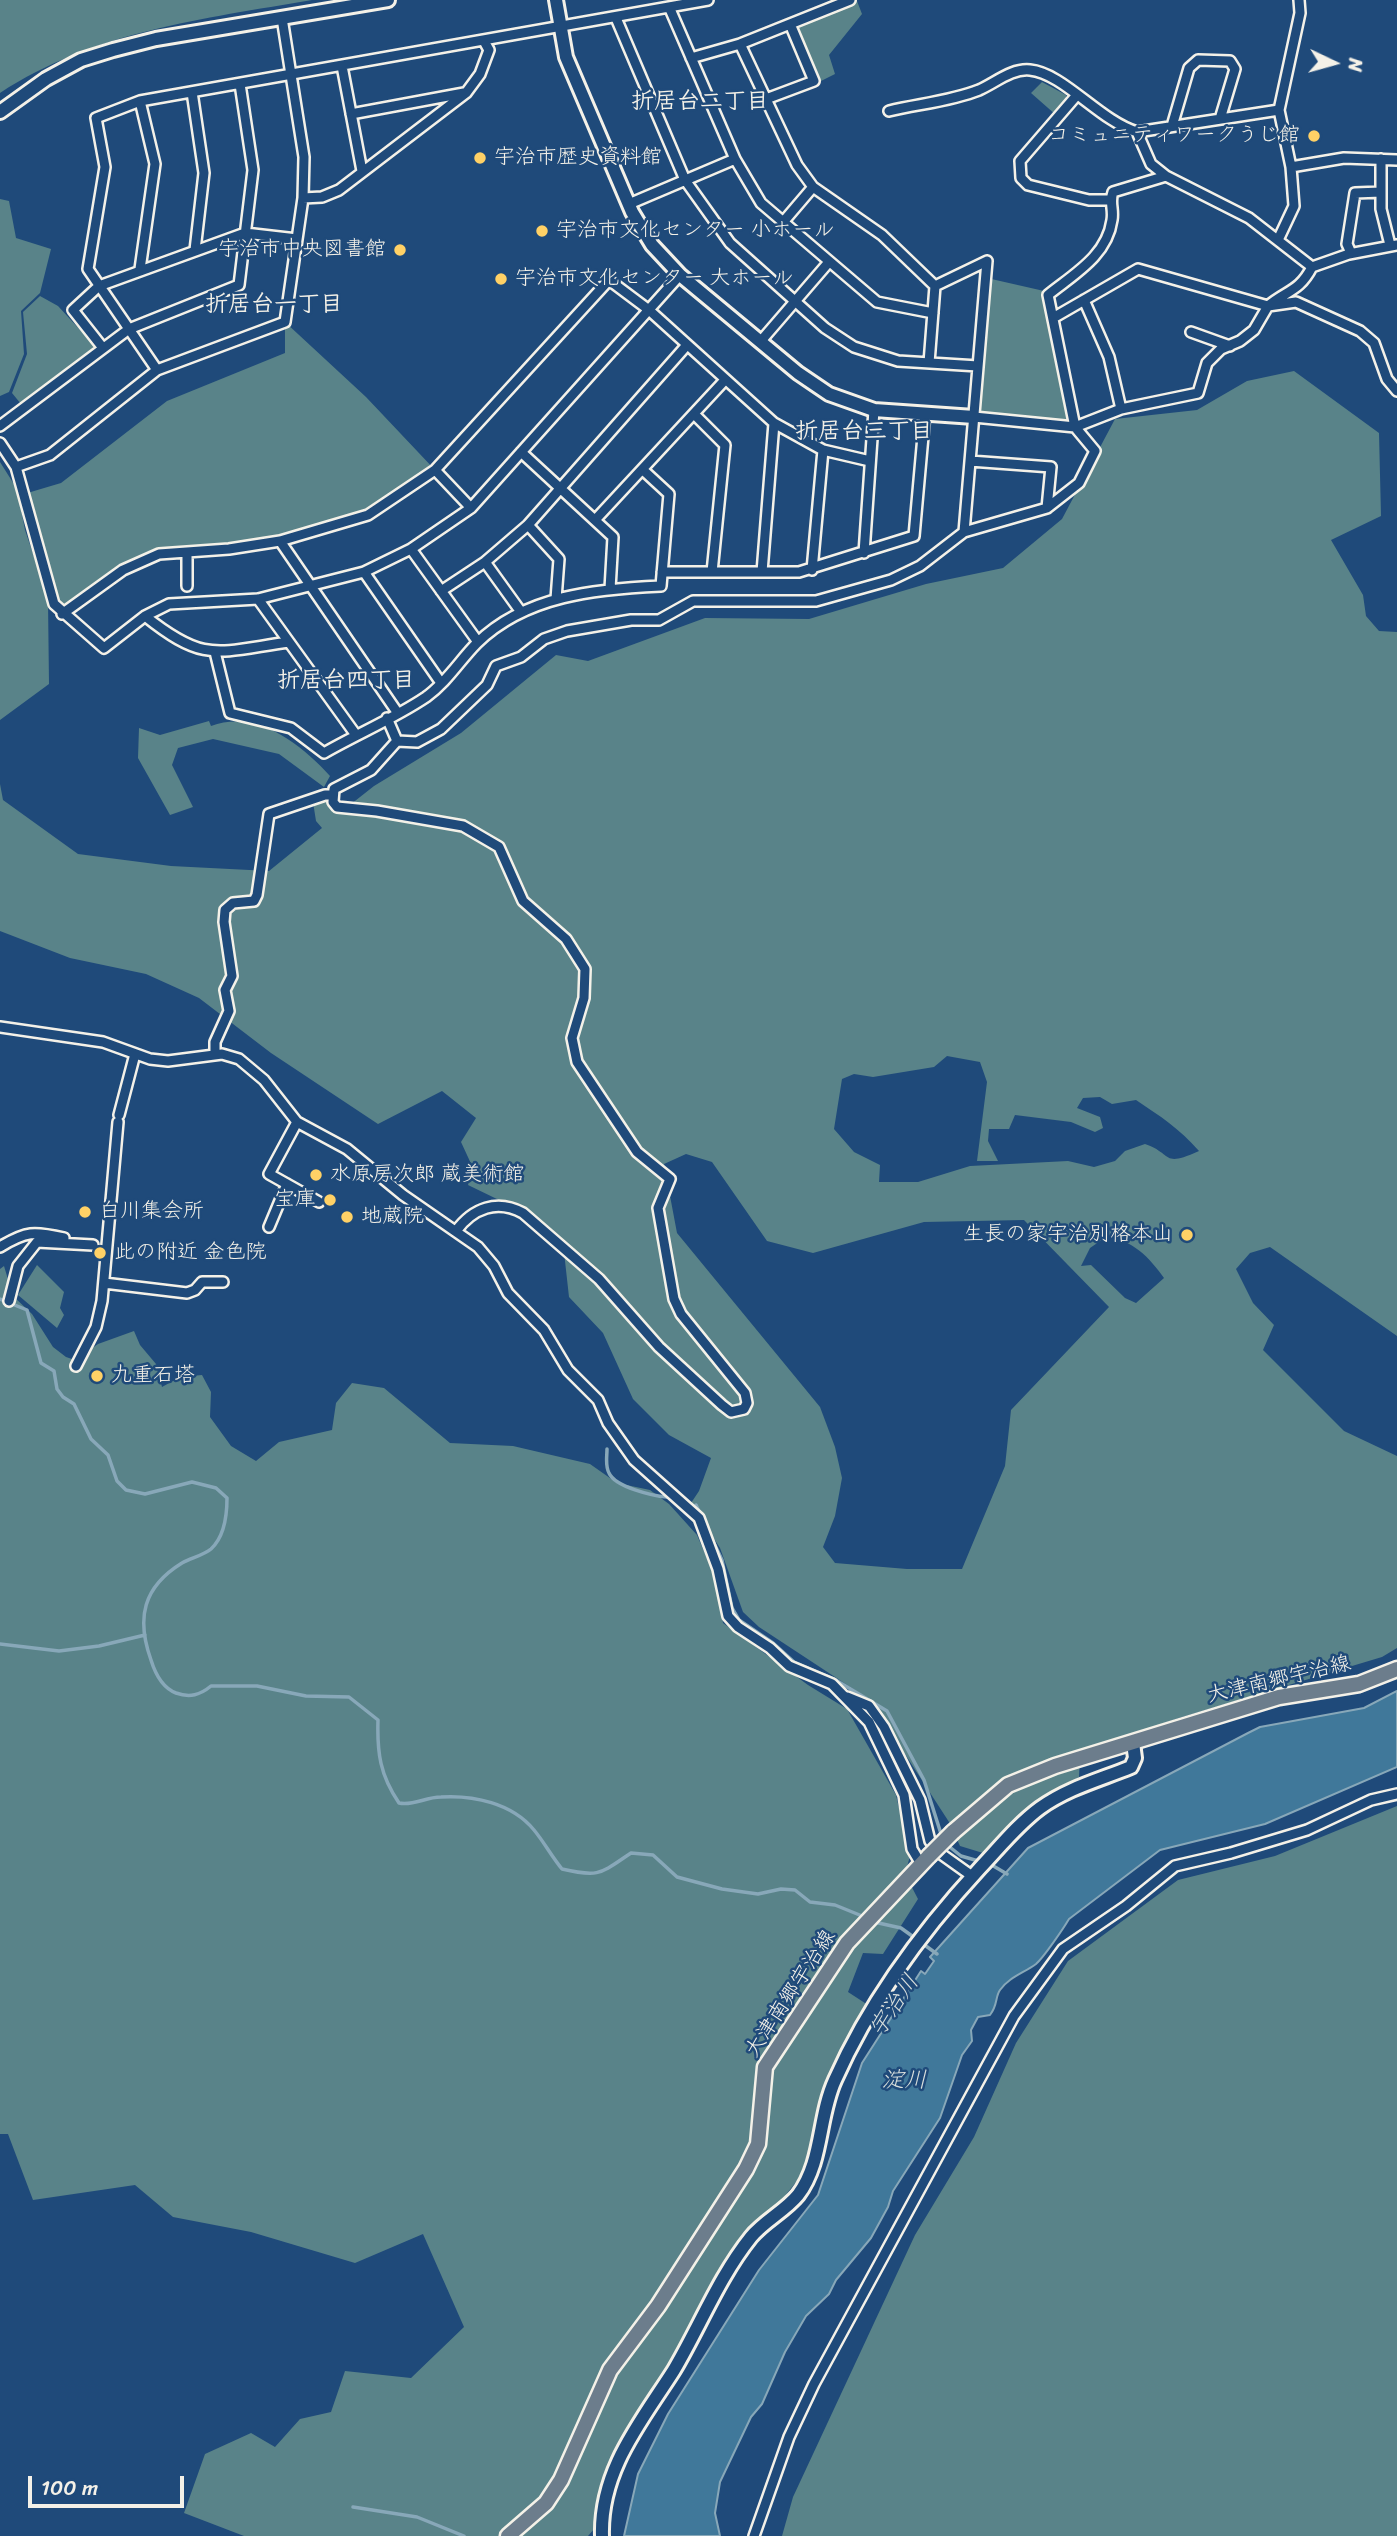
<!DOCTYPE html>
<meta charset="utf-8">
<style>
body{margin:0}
#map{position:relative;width:1397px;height:2536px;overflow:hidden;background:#1f4a7a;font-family:Sriracha,sans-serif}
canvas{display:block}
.north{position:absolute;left:1299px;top:28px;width:70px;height:70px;-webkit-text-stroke:5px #1f4a7a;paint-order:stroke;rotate:95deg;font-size:19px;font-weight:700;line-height:28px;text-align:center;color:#f4f1e8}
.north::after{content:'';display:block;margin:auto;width:24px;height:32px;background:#f4f1e8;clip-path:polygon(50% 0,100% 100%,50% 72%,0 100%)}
.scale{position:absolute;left:28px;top:2476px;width:156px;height:32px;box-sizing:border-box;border:4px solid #f4f1e8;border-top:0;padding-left:9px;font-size:21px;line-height:24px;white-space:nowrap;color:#f4f1e8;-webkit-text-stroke:5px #1f4a7a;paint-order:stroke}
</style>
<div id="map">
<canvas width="1397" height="2536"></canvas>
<div class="north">N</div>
<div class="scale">100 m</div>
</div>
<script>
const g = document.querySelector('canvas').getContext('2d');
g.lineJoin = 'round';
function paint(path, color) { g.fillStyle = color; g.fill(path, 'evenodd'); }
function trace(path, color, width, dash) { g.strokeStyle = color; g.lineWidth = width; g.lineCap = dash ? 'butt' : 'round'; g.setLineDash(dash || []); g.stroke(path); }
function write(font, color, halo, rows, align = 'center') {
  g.font = font + ' Sriracha,"Klee One",sans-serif'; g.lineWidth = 5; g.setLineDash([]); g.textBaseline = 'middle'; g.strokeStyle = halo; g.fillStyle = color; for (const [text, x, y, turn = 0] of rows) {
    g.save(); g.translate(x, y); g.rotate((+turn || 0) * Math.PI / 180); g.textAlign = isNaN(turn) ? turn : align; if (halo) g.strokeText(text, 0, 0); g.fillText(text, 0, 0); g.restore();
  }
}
paint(new Path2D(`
 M0,0H312C202,19 95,31 0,93Z
 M857,1L862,14L829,55L835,74L817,83L795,27Z
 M1042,82L1066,95L1067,103L1056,115L1031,93Z
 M0,199L9,201L16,238L51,249L40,293L21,311L24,354L9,392L0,396Z
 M987,278L1044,291L1072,423L981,413L977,410Z
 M40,296L58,306L94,345L92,352L21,404L12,393L27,354L23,312Z
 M285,322L366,397L435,470L368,515L280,541L159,554L123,570L62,614L48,601L49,684L0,720V462L17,489L25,530L45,589L24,494L61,483L167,401L285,353Z
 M1294,371L1379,433L1381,516L1331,540L1363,595L1366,616L1379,631L1397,632V1336L1270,1247L1250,1253L1236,1269L1253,1303L1274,1325L1263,1350L1344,1431L1397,1456V1648L1382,1657L1179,1718L1080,1752L1079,1777L1029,1806L983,1853L960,1846L949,1822L870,1700L759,1627L743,1612L720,1548L691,1503L699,1491L711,1458L669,1435L633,1399L603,1333L569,1297L563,1243L521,1206L501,1201L468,1185L473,1168L461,1142L476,1118L442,1091L378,1124L271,1053L199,998L146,974L70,958L0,931V784L3,800L78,854L171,866L269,871L322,828L316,821L313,802L327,798L333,812H341L374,786L461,733L556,655L588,661L705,618L809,619L926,584L1003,568L1062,519L1115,419L1197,410L1247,381ZM947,1056L980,1062L987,1082L977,1161H998L988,1141L989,1129H1009L1015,1115L1071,1122L1095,1132L1103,1128L1100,1117L1077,1108L1083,1098L1100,1097L1112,1104L1136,1100C1160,1116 1180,1129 1199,1151C1161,1168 1174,1154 1145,1144L1125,1151L1115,1161L1094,1167L1068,1161L970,1166L918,1182H879L880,1165L854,1152L834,1129L842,1079L854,1074L873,1077L934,1067ZM686,1154L712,1162L767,1241L813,1253L924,1222L1024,1220L1109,1307L1011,1410L1005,1466L962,1569H907L835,1563L823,1547L835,1516L842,1478L835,1447L820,1407L677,1233L664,1164ZM1106,1237C1133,1240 1149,1257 1164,1278L1136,1303L1125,1298L1091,1265L1081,1266L1090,1248Z
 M209,721L211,726C257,709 301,744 330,776L324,787L279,754L213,739L178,748L172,765L193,807L170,815L138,758L139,728L160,735Z
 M37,1265L64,1292L60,1308L64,1315L57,1328L18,1295Z
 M4,1266L13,1296L32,1314L53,1347L66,1357L75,1360L98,1344L134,1331L140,1345L156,1364L162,1387L180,1377L202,1375L211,1392L210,1417L231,1446L256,1461L279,1442L332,1430L336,1403L352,1383L384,1388L450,1443L513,1446L590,1464L617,1483L650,1490L669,1504L697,1535L718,1584L723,1623L808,1685L847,1709L896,1795L910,1856L905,1874L918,1899L883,1954L863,1953L848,1992L868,2005L801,2176L740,2251L636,2415L602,2487L601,2521L588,2536H244L184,2513L205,2454L251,2433L275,2447L300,2419L331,2412L345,2371L411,2378L464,2327L423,2234L355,2263L251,2232L173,2217L135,2185L33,2200L8,2134H0V1269Z
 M1397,1806V2536H782L793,2497L915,2235L974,2137L1016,2043L1068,1961L1178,1880L1275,1856Z`), '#598389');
const water = new Path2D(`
 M1397,1691V1767L1265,1824L1160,1850L1069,1919C1063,1929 1044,1957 1036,1964C1024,1973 1009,1977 1000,1990C995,1997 998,2005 990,2015L978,2017L971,2030L972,2041L962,2055L940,2118L893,2191L888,2207L871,2238L836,2280L829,2294L806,2316L785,2352L762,2404L751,2417L720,2482L715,2513L720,2536H624L638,2474L668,2414L759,2270L818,2195L862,2063L921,1971L925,1974L934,1961L930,1957L1028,1848L1248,1733L1260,1727L1364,1708Z`);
paint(water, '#40789a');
trace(water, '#88a8b9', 2);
trace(new Path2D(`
 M0,1299L27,1310L41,1363L54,1371L57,1389L63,1397L74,1404L91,1439L108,1455L117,1481L126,1490L145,1494L192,1482L216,1488L227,1498C227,1514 224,1537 211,1549C204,1555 191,1558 182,1563C143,1587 136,1618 151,1660C155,1673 163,1688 176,1693C190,1698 200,1695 211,1686H257L306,1696L349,1697L378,1720C377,1753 380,1775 399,1803C414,1806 425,1797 441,1797C473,1795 512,1803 534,1830C544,1842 552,1857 562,1869C600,1878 601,1873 631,1853L653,1855L677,1877L722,1889L758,1894L781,1889L795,1890L810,1902L835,1905L867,1918
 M607,1449C607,1457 605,1466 609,1473C615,1487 653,1496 667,1497
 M696,1505L722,1560L732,1608L739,1620L773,1643L794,1662L834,1679L887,1711L924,1780L942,1837
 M0,1644L59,1651L99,1646L145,1635
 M946,1844L961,1856L982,1862
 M990,1864L1007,1874
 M874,1922L901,1928L937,1954
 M353,2507L417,2517L464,2536`), '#88a8b9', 3.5);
const street = new Path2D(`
 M670,9L735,159L761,203L877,302L933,313
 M616,18L685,180L730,243L825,328L854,347L898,361L978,366
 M740,44L797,165L813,187L882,235L935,286
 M691,58L740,44L850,0
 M342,66L362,171
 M192,92L204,173L195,250
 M1077,95L1020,161L1021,178L1028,185L1089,200H1109
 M766,99L814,81L790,24
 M889,111C918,104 952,101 979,90C995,83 1012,68 1030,70C1063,73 1100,121 1137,132L1151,164L1166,176L1249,218L1312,267L1349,254L1397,245
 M351,114L464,93
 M1172,126L1189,68L1198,60L1230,61L1235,69L1220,119
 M1137,132L1279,110
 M1381,159V209L1390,245
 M1291,167L1344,158L1397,160
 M303,198L322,197L339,190L466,93L480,74L489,50L484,41
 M629,204L735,159
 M784,221L813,187
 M1278,240L1294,206L1291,167L1279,110L1300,13L1299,0
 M1351,253L1347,244L1355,193L1381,192
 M140,269L155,164L140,101
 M1084,300L1109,357L1121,409
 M1053,318L1138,269L1268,306C1287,290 1299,292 1312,267
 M1191,332L1230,346
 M760,342L829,262
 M103,348L73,310L99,286L245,233L297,239
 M929,363L935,286L987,261
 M157,370L88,269L105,167L96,118L140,101L708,0
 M694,414L725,445L712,572
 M974,417L1075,427L1121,409L1198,393L1207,363L1221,349L1240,341L1254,330L1268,306L1296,302L1360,331L1374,343L1387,379L1397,391
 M0,426L129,329L239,285L253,170L240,84
 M0,443L16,467L54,604L104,648L145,616L169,604L258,599L364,572L411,549L471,508L680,275
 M521,452L613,537L610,589
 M16,467L50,455L157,370L285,322L303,198L304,157L282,18
 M435,470L471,508
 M1047,508L1079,483L1095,451L1075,427L1048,295C1074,274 1107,256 1112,220C1114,209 1109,202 1113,192L1166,176
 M595,520L725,380
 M528,525L559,559L556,599
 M964,532L987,261
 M280,541L397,712
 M411,549L478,642
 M187,552V586
 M864,553L874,410
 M485,562L521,612
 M812,570L823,450
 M364,572L441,683
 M662,572H799L914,536L925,414
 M762,572L774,423
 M441,591L485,562L528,525L687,345
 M258,599L356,735
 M62,614L123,570L159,554L229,549L280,541L368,515L435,470L609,280L649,310L774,423L823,450L870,461
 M145,616C205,664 217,652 289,642
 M215,652L230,713L291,728L324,753C357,734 395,718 426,697C447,682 460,660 477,643C526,595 597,589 661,586L669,494L643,470
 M387,718L397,741
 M0,1027L103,1042L150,1059L168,1061L222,1054L239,1059L264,1080L297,1122L347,1149L403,1195L478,1247L494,1266L508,1293L544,1330L568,1370L598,1400L608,1423L634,1460L699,1518L718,1569L728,1616L738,1627L770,1648L789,1666L832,1684L869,1722L904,1795L912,1849L921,1864
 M215,1055V1042L229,1011L225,990L232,976L224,922L225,910L233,903L254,901L257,895L269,814L325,795H332
 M119,1115L135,1054
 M297,1122L269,1174L319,1202
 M269,1227L287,1184
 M456,1231C473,1208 497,1199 523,1213L599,1279L659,1347L722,1405L731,1412L744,1409L747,1403L745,1393L681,1314L674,1299L658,1208L670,1179L637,1152L577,1062L572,1038L584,998L585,969L566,939L523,901L499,847L463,826L377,811L337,807L333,802L334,789L371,770L397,741L417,742L441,729L487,685L496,666L521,657L544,639L567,631L631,620H659L693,601H816L891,580L920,566L964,532L1047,508L1051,467L970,461
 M0,1247C26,1231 34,1231 64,1238
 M104,1283L187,1293L195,1290L202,1282H223
 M9,1301L18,1266L37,1242L93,1245
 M76,1366L96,1327L102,1301L118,1122
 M847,1697L869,1706L884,1727L920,1800L930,1841L937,1851L972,1876
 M754,2536L789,2437L814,2384L1014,2016L1063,1949L1126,1906L1175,1866L1231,1853L1307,1830L1371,1800L1397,1794`);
const secondary = new Path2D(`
 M556,0L566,57L632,212L652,245L680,275L798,373L829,394L874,410L974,417
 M0,112L46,79L81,60L113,50L156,39L388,0
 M602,2536C600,2470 641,2422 674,2370C700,2326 719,2277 751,2237C764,2221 785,2211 798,2195C823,2162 818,2117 835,2080C870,2001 921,1932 980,1868C999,1848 1017,1825 1040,1808C1068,1788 1099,1780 1131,1767L1135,1758L1133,1743`);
const primary = new Path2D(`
 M953,1832L1008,1785L1055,1766L1279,1697L1359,1684L1397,1669
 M508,2536L546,2503L561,2480L610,2370L658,2306L746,2169L758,2144L765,2067L847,1943L929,1856`);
trace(street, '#f4f1e8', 14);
trace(secondary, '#f4f1e8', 18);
trace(primary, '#f4f1e8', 19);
trace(street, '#1f4a7a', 9);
trace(secondary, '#1f4a7a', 12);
trace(primary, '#6c7d8c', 14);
const primaryBridge = new Path2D(`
 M929,1856L953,1832`);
trace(primaryBridge, '#f4f1e8', 19, []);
trace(primaryBridge, '#6c7d8c', 14);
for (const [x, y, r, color] of [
 [1314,136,7,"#ffd166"],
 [480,158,7,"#ffd166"],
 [542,231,7,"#ffd166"],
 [400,250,7,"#ffd166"],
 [501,279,7,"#ffd166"],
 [316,1175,7,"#ffd166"],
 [330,1200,7,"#ffd166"],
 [85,1212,7,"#ffd166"],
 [347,1217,7,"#ffd166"],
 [1187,1235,7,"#ffd166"],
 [100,1253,7,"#ffd166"],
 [97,1376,7,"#ffd166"]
]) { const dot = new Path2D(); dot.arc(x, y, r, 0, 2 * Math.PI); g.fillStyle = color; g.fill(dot); trace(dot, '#1f4a7a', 2.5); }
write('21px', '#f4f1e8', '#1f4a7a', [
 ["コミュニティワークうじ館",1300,136,"right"],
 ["宇治市歴史資料館",494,158],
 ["宇治市文化センター 小ホール",556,231],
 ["宇治市中央図書館",386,250,"right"],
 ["宇治市文化センター 大ホール",515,279],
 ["水原房次郎 蔵美術館",330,1175],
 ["宝庫",316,1200,"right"],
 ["白川集会所",99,1212],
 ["地蔵院",361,1217],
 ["生長の家宇治別格本山",1173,1235,"right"],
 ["此の附近 金色院",114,1253],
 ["九重石塔",111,1376]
], 'left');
write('21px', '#f4f1e8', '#1f4a7a', [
 ["大津南郷宇治線",1279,1680,-13],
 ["大津南郷宇治線",791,1994,-57]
]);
write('bold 23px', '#f4f1e8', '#1f4a7a', [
 ["折居台二丁目",700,102],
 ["折居台一丁目",274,305],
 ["折居台三丁目",864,432],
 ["折居台四丁目",346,681]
]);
write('italic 23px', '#d9dfdc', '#1f4a7a', [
 ["宇治川",895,2006,-56],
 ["淀川",904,2081]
]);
</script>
